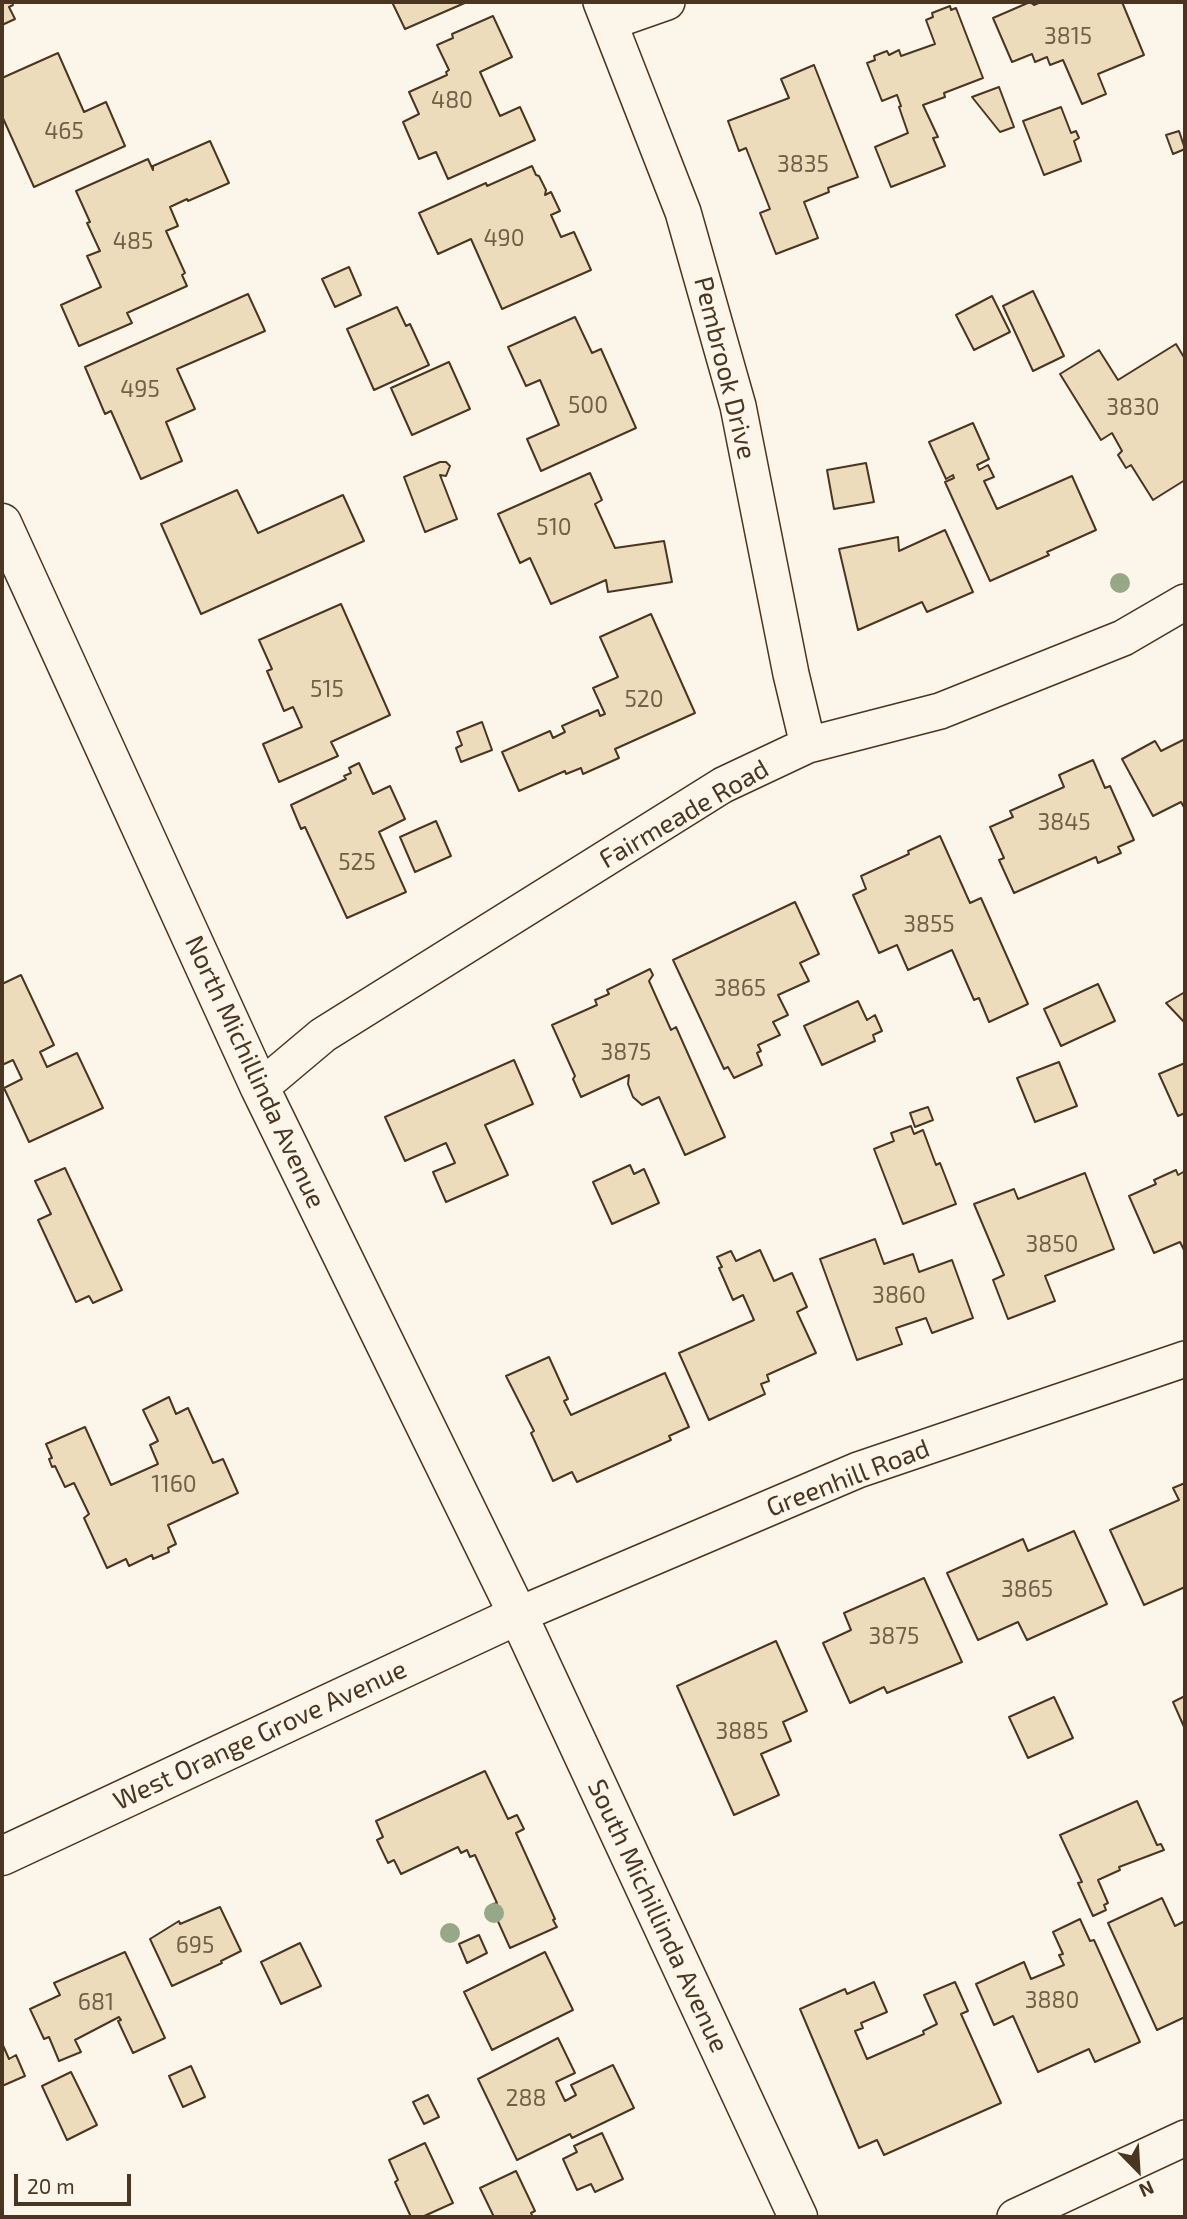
<!DOCTYPE html>
<style>
body{margin:0}
#map{position:relative;width:1187px;height:2219px;overflow:hidden;background:#fbf6e9;font-family:"Exo 2",sans-serif}
canvas{display:block}
.frame{position:absolute;inset:0;border:4px solid #4a3520;pointer-events:none}
.north{position:absolute;left:1103px;top:2135px;width:70px;height:70px;-webkit-text-stroke:5px #fbf6e9;paint-order:stroke;rotate:156deg;font-size:19px;font-weight:700;line-height:28px;text-align:center;color:#4a3520}
.north::after{content:'';display:block;margin:auto;width:24px;height:32px;background:#4a3520;clip-path:polygon(50% 0,100% 100%,50% 72%,0 100%)}
.scale{position:absolute;left:14px;top:2174px;width:117px;height:32px;box-sizing:border-box;border:4px solid #4a3520;border-top:0;padding-left:9px;font-size:21px;line-height:24px;white-space:nowrap;color:#4a3520;-webkit-text-stroke:5px #fbf6e9;paint-order:stroke}
</style>
<div id="map">
<canvas width="1187" height="2219"></canvas>
<div class="frame"></div>
<div class="north">N</div>
<div class="scale">20 m</div>
</div>
<script>
const g = document.querySelector('canvas').getContext('2d');
g.lineJoin = 'round';
function paint(path, color) { g.fillStyle = color; g.fill(path, 'evenodd'); }
function trace(path, color, width, dash) { g.strokeStyle = color; g.lineWidth = width; g.lineCap = dash ? 'butt' : 'round'; g.setLineDash(dash || []); g.stroke(path); }
function write(font, color, halo, rows, align = 'center') {
  g.font = font + ' "Exo 2",sans-serif'; g.lineWidth = 5; g.setLineDash([]); g.textBaseline = 'middle'; g.strokeStyle = halo; g.fillStyle = color; for (const [text, x, y, turn = 0] of rows) {
    g.save(); g.translate(x, y); g.rotate((+turn || 0) * Math.PI / 180); g.textAlign = isNaN(turn) ? turn : align; if (halo) g.strokeText(text, 0, 0); g.fillText(text, 0, 0); g.restore();
  }
}
const building = new Path2D(`
 M2,2H11L13,5L9,7L15,19L2,25Z
 M392,2H467L405,29Z
 M1030,2L1034,5L1041,2H1122L1144,55L1098,74L1106,94L1082,104L1063,60L1050,65L1047,57L1035,62L1032,54L1012,62L993,18Z
 M950,6L951,10L956,8L983,78L944,93L945,97L923,105L938,137L933,138L945,166L891,187L875,147L908,133L899,107L901,106L897,95L882,101L867,63L875,60L874,56L887,51L889,55L899,50L901,56L935,44L926,20L933,17L932,13Z
 M493,16L512,57L480,72L500,116L520,107L535,140L448,179L436,152L419,159L403,122L419,114L409,92L447,75L446,72L449,70L437,45L453,38L452,34Z
 M58,53L84,112L106,102L125,146L34,187L2,116V78Z
 M814,65L858,177L828,188L829,192L804,202L818,238L776,254L760,213L770,209L746,148L739,151L728,121L789,98L781,79Z
 M999,87L1014,127L1000,132L972,97Z
 M1061,107L1071,133L1076,131L1079,138L1074,141L1081,161L1044,175L1023,121Z
 M1179,131L1185,149L1173,154L1166,135Z
 M210,141L229,183L188,201L187,199L170,207L178,226L166,231L185,273L182,275L187,286L127,313L132,323L79,346L61,305L101,287L87,256L100,251L87,223L90,222L76,191L148,159L153,170V166Z
 M532,166L536,175L539,176L546,190L545,195L551,192L560,211L551,215L561,237L574,232L591,270L502,309L471,239L438,254L419,213L486,183L487,186Z
 M349,267L361,295L335,307L322,279Z
 M1033,291L1064,356L1033,371L1003,306Z
 M248,294L265,331L177,369L195,409L166,422L182,461L141,479L111,411L105,414L85,367Z
 M992,296L1010,332L974,350L956,315Z
 M397,307L406,326L410,324L429,365L374,390L347,329Z
 M575,317L592,353L601,349L636,428L541,471L527,439L559,425L540,380L526,386L508,347Z
 M1176,344L1185,359V480L1153,500L1131,465L1126,468L1118,455L1122,451L1112,433L1101,440L1060,374L1099,350L1118,380Z
 M449,362L470,409L412,435L391,388Z
 M973,423L989,459L977,465L979,470L988,465L994,477L984,481L997,509L1072,476L1096,530L1047,552L1049,555L990,581L945,482L954,478L953,475L946,479L929,442Z
 M440,462H446L450,466L446,476L440,475L457,519L425,532L404,477Z
 M866,463L874,502L834,509L827,470Z
 M590,473L602,500L595,504L615,548L664,541L672,582L608,592L606,580L551,604L530,558L520,563L498,514Z
 M237,490L258,533L343,495L364,541L201,614L161,524Z
 M945,530L973,592L927,612L922,602L858,630L839,549L898,537L899,551Z
 M341,604L390,715L331,742L338,756L279,782L263,744L302,727L293,707L284,711L267,671L272,669L259,640Z
 M651,614L695,713L615,749L619,758L583,774L581,768L566,774L565,771L519,791L502,752L550,731L553,738L565,732L562,726L598,710L600,716L605,714L593,688L618,677L600,637Z
 M482,722L492,750L461,762L456,748L462,745L457,732Z
 M1185,739V809L1181,802L1153,816L1122,759L1155,741L1161,751Z
 M1093,760L1105,788L1110,786L1134,840L1118,847L1121,853L1098,863L1096,857L1014,893L999,860L1004,858L990,827L1013,817L1010,811L1064,787L1059,775Z
 M359,763L373,794L390,786L405,819L379,832L406,892L347,918L305,827L301,829L291,805L346,779L344,776L351,773L349,768Z
 M436,821L451,856L415,872L400,837Z
 M940,836L970,903L981,898L1028,1004L989,1022L979,998L974,1000L952,950L908,970L897,945L879,953L853,895L866,889L861,876L909,854L908,851Z
 M795,902L819,954L800,963L809,981L778,995L788,1015L773,1022L780,1035L758,1045L761,1051L757,1053L762,1065L734,1078L728,1067L724,1069L673,960Z
 M650,969L653,975L649,981L671,1030L676,1027L725,1137L685,1155L659,1097L642,1105L633,1097L628,1084L629,1075L581,1097L573,1079L575,1076L552,1025L597,1005L595,1000L609,994L607,990Z
 M21,975L54,1045L40,1052L47,1067L77,1053L103,1108L29,1142L4,1088L22,1079L13,1060L2,1065V984Z
 M1098,984L1115,1021L1061,1046L1044,1009Z
 M1185,992V1023L1166,1003Z
 M858,1001L867,1020L875,1015L882,1031L873,1035L875,1041L822,1065L804,1026Z
 M514,1060L533,1104L485,1125L508,1175L446,1202L433,1172L455,1163L446,1143L405,1161L385,1117Z
 M1059,1062L1077,1106L1035,1122L1017,1078Z
 M1185,1063V1113L1178,1116L1159,1074Z
 M928,1107L933,1120L915,1127L910,1113Z
 M911,1126L914,1134L923,1130L936,1165L940,1163L956,1204L903,1224L874,1149L894,1141L891,1133Z
 M630,1165L634,1174L644,1169L659,1203L612,1224L593,1182Z
 M65,1168L122,1290L93,1303L89,1296L76,1302L38,1220L51,1214L35,1181Z
 M1176,1170L1178,1175L1185,1171V1252L1180,1242L1154,1253L1129,1196L1156,1184L1154,1180Z
 M1085,1173L1114,1249L1045,1276L1055,1301L1008,1319L993,1280L1004,1275L974,1204L1014,1189L1018,1199Z
 M875,1239L884,1264L913,1254L919,1272L952,1260L973,1318L932,1333L926,1318L896,1328L902,1344L857,1360L820,1259Z
 M760,1250L774,1281L792,1273L807,1307L797,1312L816,1353L767,1375L769,1381L761,1384L765,1394L709,1420L679,1353L754,1320L743,1295L733,1300L719,1268L722,1267L717,1257L731,1251L736,1261Z
 M549,1357L568,1399L564,1401L571,1415L665,1373L689,1427L669,1436L671,1440L577,1482L572,1472L553,1481L531,1433L534,1431L506,1376Z
 M169,1397L176,1414L188,1408L213,1463L223,1459L238,1493L168,1525L176,1544L168,1548L169,1552L153,1559L152,1555L129,1566L126,1559L107,1568L84,1518L89,1514L74,1483L65,1487L55,1466L52,1467L49,1459L52,1458L46,1444L85,1427L111,1485L158,1464L150,1445L158,1441L143,1410Z
 M1185,1483V1587L1144,1605L1110,1530L1179,1500L1173,1488Z
 M1074,1531L1107,1604L1027,1640L1018,1622L978,1640L947,1573L1023,1539L1028,1551Z
 M924,1578L962,1662L887,1693L884,1687L850,1703L823,1643L851,1630L844,1613Z
 M776,1641L807,1711L783,1722L791,1741L761,1754L779,1795L734,1815L677,1686Z
 M1185,1696V1729L1173,1702Z
 M1054,1697L1073,1738L1028,1758L1009,1717Z
 M485,1771L508,1819L517,1815L524,1829L516,1833L555,1919L553,1920L557,1927L510,1948L496,1917L498,1915L493,1904L497,1903L475,1855L470,1857L467,1850L461,1853L458,1847L401,1874L394,1860L388,1863L377,1840L383,1837L376,1821Z
 M1137,1801L1157,1845L1161,1844L1164,1850L1119,1867L1120,1870L1098,1880L1108,1903L1104,1905L1106,1910L1093,1916L1078,1883L1082,1882L1060,1835Z
 M1162,1898L1175,1926L1185,1921V2017L1157,2030L1108,1923Z
 M220,1907L241,1951L221,1961L222,1963L172,1986L150,1939L179,1921L180,1924Z
 M1080,1919L1090,1941L1094,1940L1140,2042L1095,2062L1089,2049L1038,2072L1013,2016L994,2025L976,1984L1024,1962L1031,1979L1064,1965L1059,1955L1063,1954L1053,1932Z
 M479,1935L487,1953L467,1963L459,1944Z
 M300,1943L321,1986L281,2004L261,1962Z
 M125,1952L165,2038L133,2053L118,2021L121,2020L119,2017L75,2040L81,2052L59,2061L49,2037L44,2039L30,2009L60,1995L54,1983Z
 M545,1952L573,2010L492,2050L464,1992Z
 M874,1982L887,2012L861,2023L863,2028L855,2031L867,2059L924,2034L923,2031L937,2024L924,1995L955,1982L968,2011L961,2014L1001,2103L884,2155L877,2140L859,2148L800,2009L845,1989L847,1994Z
 M558,2038L575,2073L556,2082L565,2101L576,2095L571,2085L613,2065L634,2108L572,2138L570,2134L517,2160L478,2079Z
 M2,2043L9,2059L16,2055L25,2076L2,2086Z
 M191,2066L205,2097L183,2107L169,2076Z
 M71,2072L97,2125L67,2140L42,2086Z
 M428,2095L439,2117L424,2124L413,2102Z
 M602,2133L623,2179L595,2192L591,2184L577,2190L563,2159L577,2152L574,2146Z
 M425,2143L453,2203L422,2217H411L395,2182L398,2180L389,2160Z
 M516,2171L535,2211L531,2213L533,2217H494L480,2188Z`);
paint(building, '#ecdcbc');
trace(building, '#4a3520', 2);
const street = new Path2D(`
 M601,2L683,212L738,406L791,674L808,745
 M610,22L667,2
 M260,1088L323,1035L723,785L808,745L940,711L1123,638L1185,602
 M518,1615L858,1470L1185,1359
 M1015,2217L1185,2138`);
const secondary = new Path2D(`
 M2,1856L518,1615`);
const primary = new Path2D(`
 M2,523L260,1088L518,1615L798,2217`);
trace(street, '#4a3520', 38);
trace(secondary, '#4a3520', 41);
trace(primary, '#4a3520', 41);
trace(street, '#fbf6e9', 35);
trace(secondary, '#fbf6e9', 38);
trace(primary, '#fbf6e9', 38);
g.fillStyle = '#96a887';
for (const [x, y] of [
 [1120,583],
 [494,1913],
 [450,1933]
]) { g.beginPath(); g.arc(x, y, 10, 0, 2 * Math.PI); g.fill(); }
write('23px', '#725f47', null, [
 ["3815",1068,36],
 ["480",452,100],
 ["465",64,131],
 ["3835",803,164],
 ["490",504,238],
 ["485",133,241],
 ["495",140,389],
 ["500",588,405],
 ["3830",1133,407],
 ["510",554,527],
 ["515",327,689],
 ["520",644,699],
 ["3845",1064,822],
 ["525",357,862],
 ["3855",929,924],
 ["3865",740,988],
 ["3875",626,1052],
 ["3850",1052,1244],
 ["3860",899,1295],
 ["1160",174,1484],
 ["3865",1027,1589],
 ["3875",894,1636],
 ["3885",742,1731],
 ["695",195,1945],
 ["3880",1052,2000],
 ["681",96,2002],
 ["288",526,2098]
]);
write('26px', '#4a3520', '#fbf6e9', [
 ["Pembrook Drive",725,368,76],
 ["Fairmeade Road",684,814,-30],
 ["North Michillinda Avenue",255,1072,65],
 ["Greenhill Road",848,1478,-21],
 ["West Orange Grove Avenue",260,1735,-25],
 ["South Michillinda Avenue",658,1916,65]
]);
</script>
